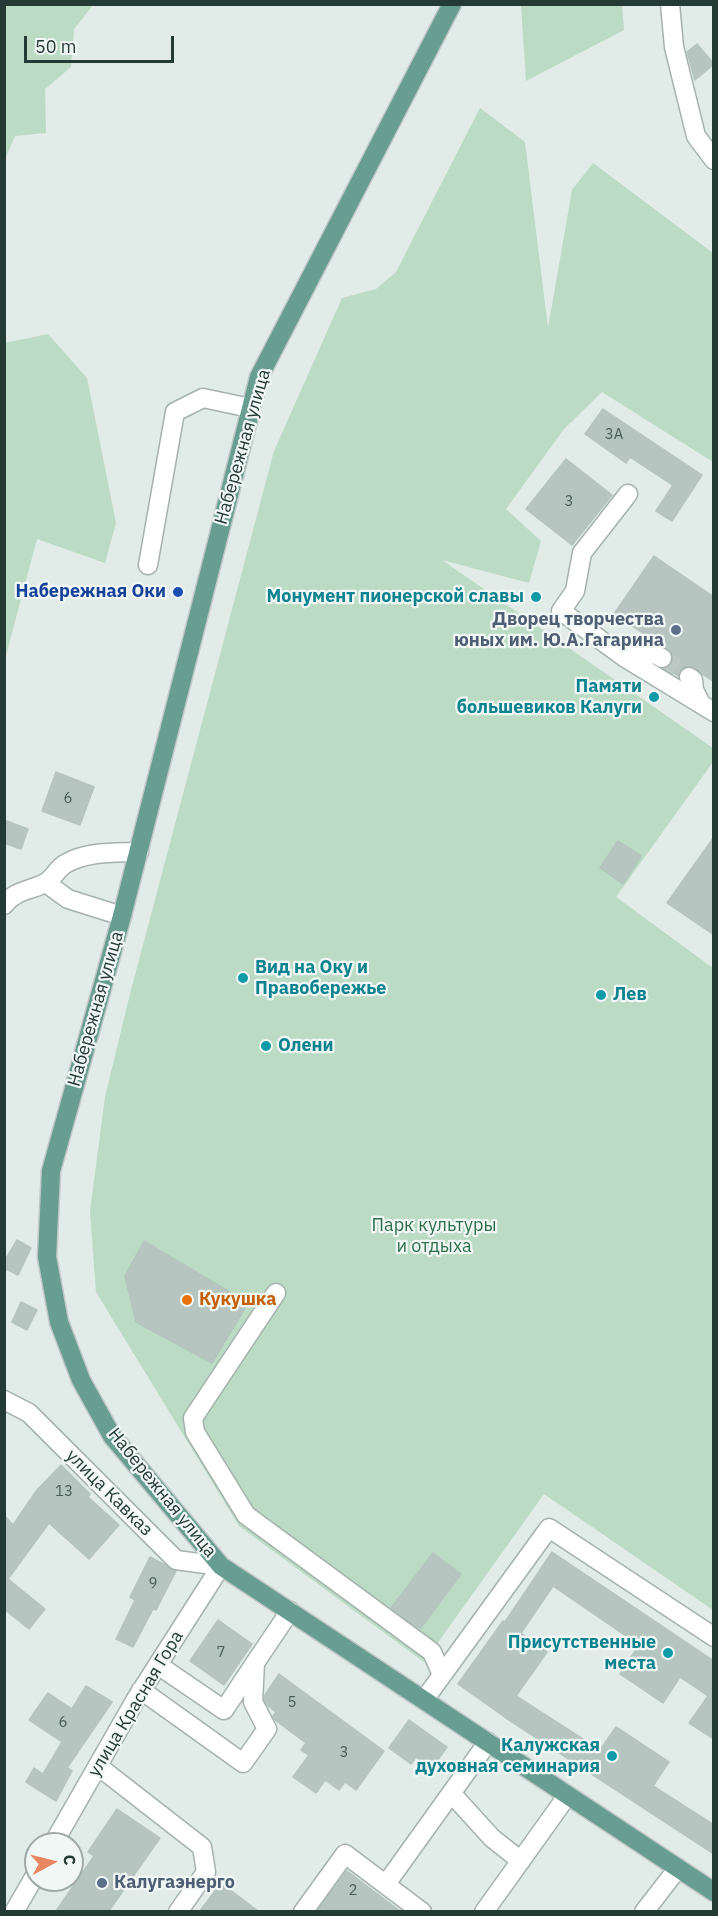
<!DOCTYPE html>
<meta charset="utf-8">
<style>
body{margin:0}
#map{position:relative;width:718px;height:1916px;overflow:hidden;background:#e1ebe7;font-family:"IBM Plex Sans",sans-serif}
canvas{display:block}
.frame{position:absolute;inset:0;border:6px solid #233a35;pointer-events:none}
.north{position:absolute;left:24px;top:1832px;width:60px;height:60px;box-sizing:border-box;background:#f1f7f5;border:2px solid #9faba8;border-radius:50%;rotate:83deg;font-size:16px;font-weight:700;line-height:24px;text-align:center;color:#233a35}
.north::after{content:'';display:block;margin:auto;width:21px;height:27px;background:#e98661;clip-path:polygon(50% 0,100% 100%,50% 72%,0 100%)}
.scale{position:absolute;left:24px;top:36px;width:150px;height:27px;box-sizing:border-box;border:3px solid #233a35;border-top:0;padding-left:8px;font-size:18px;line-height:21px;white-space:nowrap;color:#233a35;-webkit-text-stroke:4px #f1f7f5;paint-order:stroke}
</style>
<div id="map">
<canvas width="718" height="1916"></canvas>
<div class="frame"></div>
<div class="north">С</div>
<div class="scale">50 m</div>
</div>
<script>
const g = document.querySelector('canvas').getContext('2d');
g.lineJoin = 'round';
function paint(path, color) { g.fillStyle = color; g.fill(path, 'evenodd'); }
function trace(path, color, width, dash) { g.strokeStyle = color; g.lineWidth = width; g.lineCap = dash ? 'butt' : 'round'; g.setLineDash(dash || []); g.stroke(path); }
function write(font, color, halo, rows, align = 'center') {
  g.font = font + ' "IBM Plex Sans",sans-serif'; g.lineWidth = 4.5; g.setLineDash([]); g.textBaseline = 'middle'; g.strokeStyle = halo; g.fillStyle = color; for (const [text, x, y, turn = 0] of rows) {
    g.save(); g.translate(x, y); g.rotate((+turn || 0) * Math.PI / 180); g.textAlign = isNaN(turn) ? turn : align; if (halo) g.strokeText(text, 0, 0); g.fillText(text, 0, 0); g.restore();
  }
}
paint(new Path2D(`
 M5,4L93,5L74,29L71,67L45,89L46,133L15,136L5,159V171Z
 M521,5H622L624,30L526,81Z
 M480,108L525,142L548,328L572,190L593,163L713,253V462L602,392L564,429L506,509L541,541L529,583L442,560L713,748V762L616,897L713,968V1610L544,1494L424,1662L239,1526L96,1292L90,1211L105,1097L130,994L274,451L342,298L376,289L396,272Z
 M48,334L87,378L116,523L105,563L37,539L5,659V343Z`), '#bbdbc5');
const building = new Path2D(`
 M697,44L714,64L695,80L687,52Z
 M603,409L702,475L672,521L656,511L673,485L630,457L626,463L585,434Z
 M566,459L612,495L572,545L526,509Z
 M654,556L714,597V682L691,666L684,667L678,676L666,668L672,663L673,657L671,652L614,614Z
 M56,772L94,787L80,825L42,811Z
 M4,820L28,829L21,849L4,843Z
 M714,837V935L667,903Z
 M618,841L641,856L623,884L600,868Z
 M17,1240L31,1248L18,1275L4,1268V1262Z
 M144,1241L248,1303L212,1363L136,1322L125,1276Z
 M21,1302L37,1310L27,1330L12,1322Z
 M61,1465L90,1494L88,1497L119,1525L89,1559L49,1523L8,1579L45,1609L29,1629L4,1609V1515L13,1525L37,1490Z
 M552,1552L714,1661V1739L689,1723L708,1696L680,1677L663,1703L620,1674L639,1645L553,1586L521,1633L547,1652L516,1696L600,1750L616,1727L669,1762L653,1786L714,1825V1854L506,1718L458,1684L503,1621L505,1622Z
 M433,1553L461,1574L420,1629L391,1608Z
 M150,1557L176,1571L156,1610L153,1609L133,1647L116,1639L135,1600L130,1597Z
 M218,1620L252,1644L224,1685L190,1661Z
 M279,1674L384,1751L356,1790L345,1782L339,1790L325,1780L316,1793L293,1777L309,1755L301,1750L306,1743L275,1720L273,1716L276,1712L268,1706L264,1700L265,1695Z
 M86,1686L112,1702L67,1768L72,1771L56,1801L26,1782L34,1768L43,1774L62,1742L29,1720L48,1693L72,1709Z
 M409,1720L447,1747L432,1768L416,1757L411,1764L389,1748Z
 M117,1809L160,1838L109,1911H56L94,1856L88,1852Z
 M347,1871L400,1911H317Z
 M221,1883L258,1911H200Z`);
paint(building, '#b7c5c0');
trace(building, '#b4c4be', 1.5);
trace(new Path2D(`
 M662,658L689,677`), '#bbc8c3', 18, [18, 9]);
const minor = new Path2D(`
 M670,4L674,47L696,136L714,160
 M628,494L582,553L575,591L561,611L624,657L714,712
 M148,565L175,412L203,398L250,408
 M624,657L655,654L662,658
 M689,677L693,680L694,690L701,704
 M46,883L68,899L122,916
 M4,905C15,890 30,891 45,883C53,879 57,869 65,864C87,851 114,853 139,852
 M276,1293L193,1418L195,1432L246,1515L432,1652L442,1675
 M4,1400L29,1413L176,1560L221,1566L136,1699L53,1844
 M158,1665L224,1710L255,1663
 M141,1690L243,1763L267,1729L253,1702L255,1663L290,1611
 M424,1700L549,1528L714,1637
 M98,1766L202,1847L206,1872L178,1912
 M452,1794L492,1838L521,1861
 M386,1884L488,1742
 M14,1912L36,1874
 M303,1912L345,1854L422,1912
 M484,1912L567,1796
 M644,1912L678,1868`);
const major = new Path2D(`
 M452,4L259,377L122,916L51,1171L47,1257L59,1322L81,1380L112,1436L221,1566L714,1892`);
trace(minor, '#a4b2ae', 21);
trace(major, '#c1c8c6', 21);
trace(minor, '#fff', 18);
trace(major, '#689d91', 18);
for (const [x, y, r, color] of [
 [178,592,6,"#1a4fb4"],
 [536,597,6,"#0f9aa8"],
 [676,630,6,"#5c6f8a"],
 [654,697,6,"#0f9aa8"],
 [243,978,6,"#0f9aa8"],
 [601,995,6,"#0f9aa8"],
 [266,1046,6,"#0f9aa8"],
 [187,1300,6,"#e8710a"],
 [668,1653,6,"#0f9aa8"],
 [612,1756,6,"#0f9aa8"],
 [102,1883,6,"#5c6f8a"]
]) { const dot = new Path2D(); dot.arc(x, y, r, 0, 2 * Math.PI); g.fillStyle = color; g.fill(dot); trace(dot, '#f1f7f5', 2); }
write('15px', '#485d58', null, [
 ["3А",614,435],
 ["3",569,502],
 ["6",68,799],
 ["13",64,1492],
 ["9",153,1584],
 ["7",221,1653],
 ["5",292,1703],
 ["6",63,1723],
 ["3",344,1753],
 ["2",353,1891]
]);
write('18px', '#233a35', '#f1f7f5', [
 ["Набережная улица",243,447,-74],
 ["Набережная улица",96,1009,-74],
 ["улица Кавказ",109,1493,45],
 ["Набережная улица",162,1493,51],
 ["улица Красная Гора",136,1704,-59]
]);
write('bold 18px', '#164399', '#f1f7f5', [
 ["Набережная Оки",166,592]
], 'right');
write('bold 18px', '#0d838f', '#f1f7f5', [
 ["Монумент пионерской славы",524,597],
 ["Памяти",642,687],
 ["большевиков Калуги",642,708],
 ["Вид на Оку и",255,968,"left"],
 ["Правобережье",255,989,"left"],
 ["Лев",613,995,"left"],
 ["Олени",278,1046,"left"],
 ["Присутственные",656,1643],
 ["места",656,1664],
 ["Калужская",600,1746],
 ["духовная семинария",600,1767]
], 'right');
write('bold 18px', '#4e5e75', '#f1f7f5', [
 ["Дворец творчества",664,620],
 ["юных им. Ю.А.Гагарина",664,641],
 ["Калугаэнерго",114,1883,"left"]
], 'right');
write('18px', '#2f6e4a', '#f1f7f5', [
 ["Парк культуры",434,1226],
 ["и отдыха",434,1247]
]);
write('bold 18px', '#c56008', '#f1f7f5', [
 ["Кукушка",199,1300]
], 'left');
</script>
